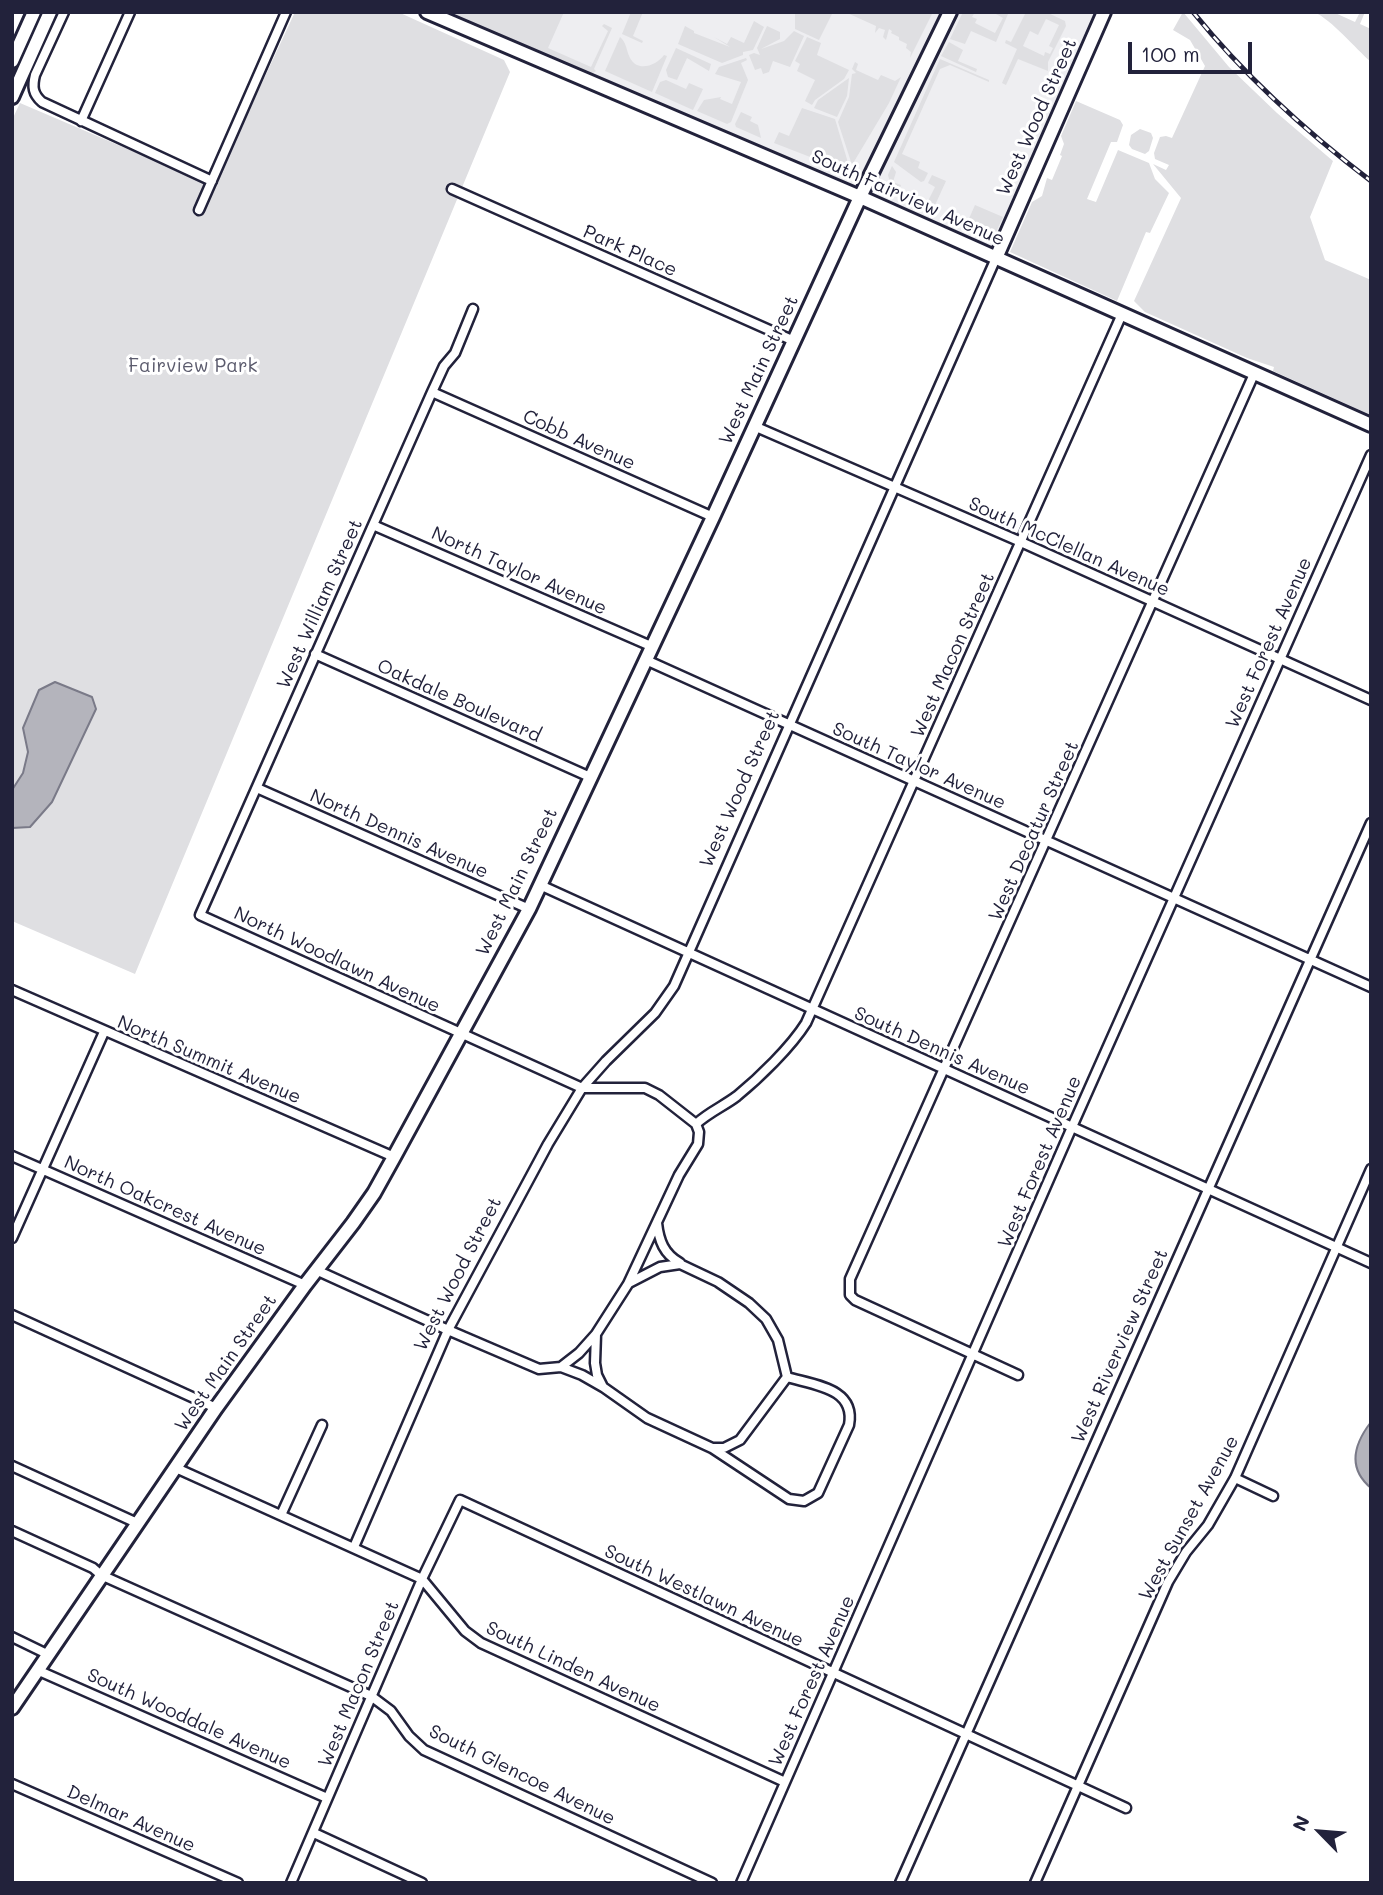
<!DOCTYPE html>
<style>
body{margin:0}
#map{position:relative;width:1383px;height:1895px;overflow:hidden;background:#fff;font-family:Mali,sans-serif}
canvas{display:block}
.frame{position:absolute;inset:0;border:14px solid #22223b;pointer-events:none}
.north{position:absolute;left:1285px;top:1797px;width:70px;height:70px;-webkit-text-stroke:5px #fff;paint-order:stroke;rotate:295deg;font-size:19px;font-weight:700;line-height:28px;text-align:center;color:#22223b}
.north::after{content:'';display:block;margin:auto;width:24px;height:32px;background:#22223b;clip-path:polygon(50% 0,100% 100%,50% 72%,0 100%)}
.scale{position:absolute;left:1128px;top:42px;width:124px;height:32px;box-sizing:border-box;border:4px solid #22223b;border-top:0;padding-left:9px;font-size:21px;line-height:24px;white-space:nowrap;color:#22223b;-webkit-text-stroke:5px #fff;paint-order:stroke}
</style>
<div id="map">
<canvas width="1383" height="1895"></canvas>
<div class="frame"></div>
<div class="north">N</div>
<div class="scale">100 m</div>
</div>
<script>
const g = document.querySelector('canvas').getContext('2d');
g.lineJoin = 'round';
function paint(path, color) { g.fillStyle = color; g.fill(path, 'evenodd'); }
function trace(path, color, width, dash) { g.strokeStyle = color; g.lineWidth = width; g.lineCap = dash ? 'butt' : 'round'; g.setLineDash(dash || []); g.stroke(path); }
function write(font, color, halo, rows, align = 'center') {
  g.font = font + ' Mali,sans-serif'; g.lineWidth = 6; g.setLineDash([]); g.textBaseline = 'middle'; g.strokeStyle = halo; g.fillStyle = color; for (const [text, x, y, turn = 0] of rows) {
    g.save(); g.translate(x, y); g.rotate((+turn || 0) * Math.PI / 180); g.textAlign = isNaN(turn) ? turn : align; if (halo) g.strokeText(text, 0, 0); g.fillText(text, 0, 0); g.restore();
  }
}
paint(new Path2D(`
 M558,12H1104L996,258L537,59Z`), '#eeeef1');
paint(new Path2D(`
 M295,12H398L504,60L510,72L135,974L12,921V120L20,103L214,186Z
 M448,12H564L548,48L591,67L608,31L602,26L604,24L612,28L594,69L596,71L591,74Z
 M631,12H643L633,36L643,41L642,43L622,34Z
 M795,12H833L819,40L795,29Z
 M845,12L849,13L933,12L910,58L911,52L906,48L907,44L899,40V37L891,33L892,31L889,29L886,40L883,37L885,30L879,28L875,33L876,26Z
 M963,12H975L972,17L977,19L975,23L995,33L1003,18L996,14L997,12L1008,14L996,42L971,31L965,44L950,39Z
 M1026,12H1046L1065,21L1066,26L1048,62V71L1018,59L1006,85L1002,83L1017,49L1005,43L1006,40L1011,42ZM1046,19L1059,25L1049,46L1053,48L1050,54L1045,52L1044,56L1023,46L1030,31L1038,35Z
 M1183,12L1229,67L1277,113L1333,161L1310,217L1325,260L1371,280V415L1273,371L1274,367L1247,358L1145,312L1134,301L1181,198L1153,164L1166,170L1169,165L1155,159L1154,153L1160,137L1166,136L1172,138L1205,66L1190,40L1173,30Z
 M1314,12H1333L1355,22L1360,12H1365L1360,24L1371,29V62C1355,48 1332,20 1314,12Z
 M754,21L764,27L753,50L743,52V55L722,63L678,44L685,26L694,31V33L730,47L714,37L727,44L731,37L744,43Z
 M767,26L780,32V39L761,49L784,41L794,31L804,36L790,67L773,61L769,72L763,74L761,68L755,70L749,55L754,53L760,55L757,48Z
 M620,37C627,43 626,50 630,58C638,73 657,65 664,55L667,56L652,92L605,71Z
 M807,37L821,43L817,55L849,70L844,79L815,100L812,105L805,101L815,80L797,71L800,64L795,61Z
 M949,42L963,50L958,61L977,69L976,72L941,56Z
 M676,48L711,64L709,71L687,58L677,80L668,77L666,70Z
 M746,58L747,60L741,63L748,80L731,122L727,124L697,111L704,100L721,97L720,99L732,104L741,82L715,74L719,67Z
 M940,59L989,80V82L950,65L940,69L902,154L920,162L918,168L928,173L924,181L921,182L894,162Z
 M855,62L858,64L856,70L878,80L881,75L895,81L901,77L889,103L852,165L838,122L849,97L852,74L856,73L852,69Z
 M849,78L847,96L837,117L814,108L818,100Z
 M666,80L686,89L689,83L703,89L693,110L655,93L660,82Z
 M1076,101L1120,120L1123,125L1117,142H1111L1087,199L1096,202L1118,150L1149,163L1155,179L1169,193L1150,233L1146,232L1117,301L1010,252L1032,202L1042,196L1047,178L1052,180L1062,156L1060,155L1064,144L1061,136Z
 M802,108L835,119L849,166L836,167L774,143L779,132L789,136Z
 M741,112L752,117L750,121L758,125L761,138L736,127L735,124Z
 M1140,129L1151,133L1153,138L1149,151L1145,154L1132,149L1129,145L1131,135Z
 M892,166L896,172L893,182L901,185L898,193L925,207L935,187L928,183L932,175L946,181L931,214L893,194L888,175Z
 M975,205L1003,217L991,243L964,230Z`), '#dfdfe2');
const water = new Path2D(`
 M55,682L92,697L96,709L52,802L30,827L12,828V790L23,773L28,752L23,728L39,690Z
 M1371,1422V1488C1347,1468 1354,1444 1371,1422Z`);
paint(water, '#b4b4bc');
trace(water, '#7a7a88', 2);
const street = new Path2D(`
 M64,12L35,75C32,87 33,94 42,102L212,181
 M81,121L130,12
 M452,189L794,341
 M199,210L286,12
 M473,309L455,353L444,366L432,392L200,915L582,1088H645L659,1095L696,1124
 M432,392L713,517
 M754,426L1021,542L1371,700
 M373,525L653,647
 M315,654L590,777
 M646,660L1371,987
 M257,788L529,909
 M540,885L1371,1263
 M12,990L394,1157
 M12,1156L305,1285
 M657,1223C659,1241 664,1254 680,1263
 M12,1238L104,1032
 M316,1270L448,1330L539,1369L561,1367L582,1375L603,1387L647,1418L712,1448H724L740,1440L787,1377L778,1340L766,1319L749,1303L718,1282L680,1264L660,1267L629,1283
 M12,1315L216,1408
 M561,1367L579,1353L596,1334
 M1018,1375L855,1300L850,1295V1279L1254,374
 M603,1387L597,1375L595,1363L596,1334L628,1284L679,1175L698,1144L699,1132L696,1124C709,1112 724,1106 737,1096C759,1078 791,1047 806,1023L1122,314
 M712,1448L789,1499L804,1501L818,1493L849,1425C856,1388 814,1385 787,1377
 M12,1466L137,1523
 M176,1468L422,1579L465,1631L481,1643L785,1782
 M1235,1478L1273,1496
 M281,1515L322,1425
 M12,1531L93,1568L101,1575L371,1696L391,1711L409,1736L424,1750L712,1883
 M354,1547L448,1330L548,1144L582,1088L606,1061L655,1013L674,986L996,258
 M12,1637L47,1654
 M37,1670L327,1798
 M12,1784L238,1883
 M314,1833L422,1883
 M291,1883L422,1579L460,1500L1126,1808
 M741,1883L1072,1127L1371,455
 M900,1883L1371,823
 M1035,1883L1168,1582L1186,1552L1208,1525L1235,1478L1371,1169`);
const secondary = new Path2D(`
 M996,258L1104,12
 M12,1708L216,1408L305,1285L353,1223L374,1193L394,1157L529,909L713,517L860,197L950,12`);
const primary = new Path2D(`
 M427,12L860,197L1371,425
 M12,61L34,12
 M12,97L50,12`);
trace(street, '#22223b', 13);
trace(secondary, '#22223b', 18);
trace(primary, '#22223b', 18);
trace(street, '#fff', 8);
trace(secondary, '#fff', 12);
trace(primary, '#fff', 12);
const rail = new Path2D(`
 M1193,12C1245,76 1305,131 1371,181`);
trace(rail, '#22223b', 5);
trace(rail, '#fff', 2.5, [8]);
write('19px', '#22223b', '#fff', [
 ["West Wood Street",1037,117,-66],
 ["South Fairview Avenue",908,198,24],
 ["Park Place",630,251,24],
 ["West Main Street",759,370,-65],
 ["Cobb Avenue",579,440,24],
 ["South McClellan Avenue",1069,547,24],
 ["North Taylor Avenue",519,571,24],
 ["West William Street",320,604,-66],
 ["West Forest Avenue",1269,643,-66],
 ["West Macon Street",953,655,-66],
 ["Oakdale Boulevard",459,701,24],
 ["South Taylor Avenue",919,766,24],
 ["West Wood Street",740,789,-66],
 ["West Decatur Street",1034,831,-66],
 ["North Dennis Avenue",399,834,24],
 ["West Main Street",517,882,-64],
 ["North Woodlawn Avenue",337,960,25],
 ["South Dennis Avenue",942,1051,24],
 ["North Summit Avenue",209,1060,23],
 ["West Forest Avenue",1040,1162,-67],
 ["North Oakcrest Avenue",165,1206,24],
 ["West Wood Street",458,1274,-63],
 ["West Riverview Street",1120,1346,-66],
 ["West Main Street",226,1363,-55],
 ["West Sunset Avenue",1189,1518,-61],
 ["South Westlawn Avenue",704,1596,25],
 ["South Linden Avenue",573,1667,25],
 ["West Forest Avenue",812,1681,-66],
 ["West Macon Street",359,1684,-67],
 ["South Wooddale Avenue",189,1719,24],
 ["South Glencoe Avenue",522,1775,26],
 ["Delmar Avenue",131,1819,24]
]);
write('19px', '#5b5b6d', '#fff', [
 ["Fairview Park",193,366]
]);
</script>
